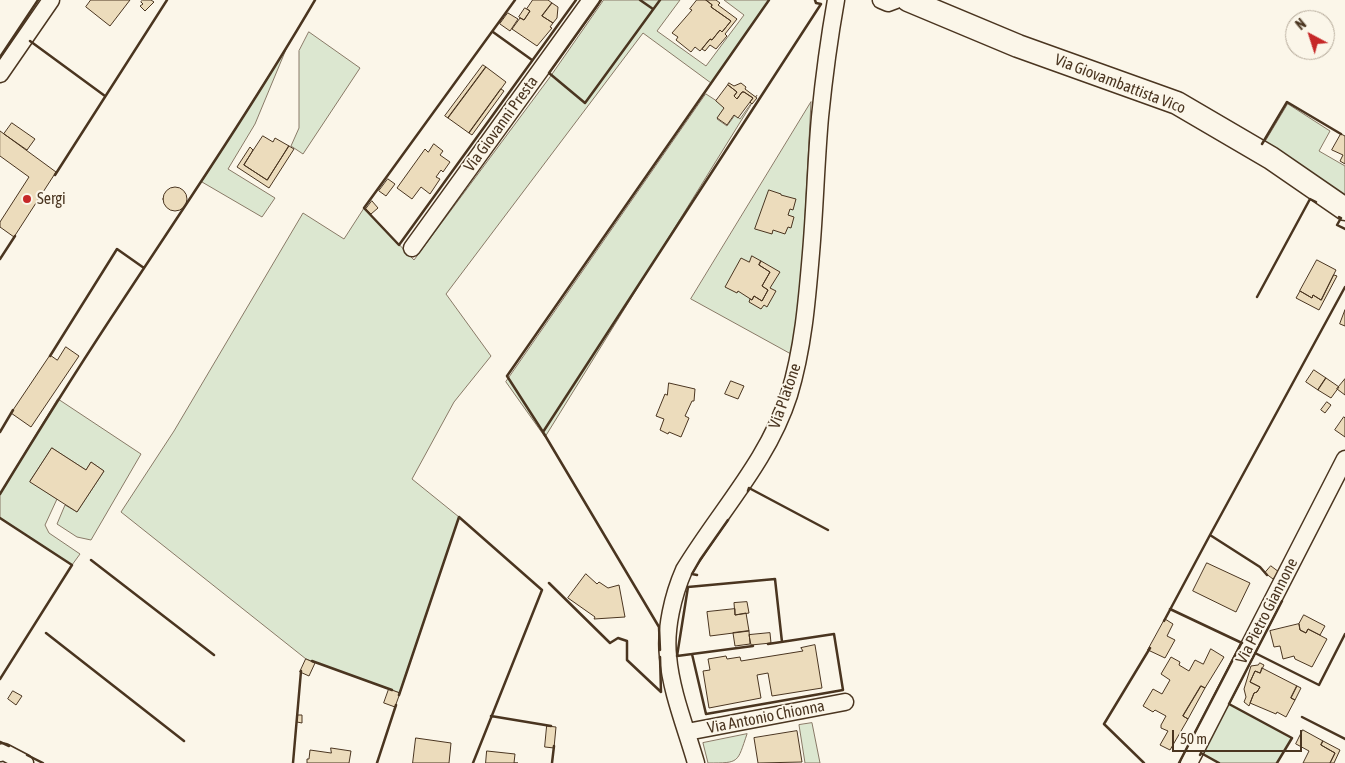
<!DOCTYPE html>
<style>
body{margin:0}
#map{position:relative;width:1345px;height:763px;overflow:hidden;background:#fbf6e9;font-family:"Asap Condensed",sans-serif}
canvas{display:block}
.north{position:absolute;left:1285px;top:10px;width:50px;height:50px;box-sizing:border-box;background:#fbf6e9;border:1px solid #b4a999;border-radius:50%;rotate:320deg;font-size:14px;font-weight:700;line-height:20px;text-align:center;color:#4a3520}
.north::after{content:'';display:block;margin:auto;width:18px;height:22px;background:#c62828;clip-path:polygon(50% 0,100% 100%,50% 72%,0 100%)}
.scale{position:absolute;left:1172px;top:730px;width:130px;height:22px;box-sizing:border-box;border:2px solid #4a3520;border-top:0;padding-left:6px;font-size:15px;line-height:18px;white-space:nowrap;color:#4a3520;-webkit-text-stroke:4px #fbf6e9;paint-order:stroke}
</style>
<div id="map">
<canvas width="1345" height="763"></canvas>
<div class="north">N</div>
<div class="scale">50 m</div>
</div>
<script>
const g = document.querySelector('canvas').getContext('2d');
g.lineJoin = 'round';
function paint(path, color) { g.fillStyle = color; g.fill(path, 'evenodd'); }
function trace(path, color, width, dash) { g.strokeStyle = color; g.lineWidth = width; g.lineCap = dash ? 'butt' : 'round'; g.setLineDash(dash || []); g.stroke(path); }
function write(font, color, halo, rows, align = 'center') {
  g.font = font + ' "Asap Condensed",sans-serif'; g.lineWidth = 4; g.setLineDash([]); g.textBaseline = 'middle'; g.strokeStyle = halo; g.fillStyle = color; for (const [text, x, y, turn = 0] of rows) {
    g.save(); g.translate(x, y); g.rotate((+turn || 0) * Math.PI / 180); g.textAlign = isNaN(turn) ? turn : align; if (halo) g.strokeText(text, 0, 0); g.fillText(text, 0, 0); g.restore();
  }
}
const green = new Path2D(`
 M604,0H680L657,31L706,66L744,15L724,0H769L711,83L643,33L446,294L491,356L454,402L412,479L459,517L400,693L306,659L121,512L174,431L303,213L344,239L364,208L414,260L550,77Z
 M309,32L360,68L303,154L291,146L299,128V51Z
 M287,47L255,124L228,169L275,198L262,217L202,182Z
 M706,94L726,107L717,119L727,126L735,115L740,119L757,95L545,437L506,382Z
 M811,102L800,312L791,354L691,299Z
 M1288,104L1330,131L1319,151L1345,166V199L1264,144Z
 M58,399L141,454L91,540L77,537L57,524L65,505L77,512L104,471L91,462L86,470L52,448L30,481L57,499L45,525L49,533L80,554L72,565L0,518V494Z
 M1229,704L1292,738L1277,763H1219L1201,753Z
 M812,723L820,763H805L799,725Z
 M747,734C737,763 740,763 708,763L703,743Z`);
paint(green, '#dce7d0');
trace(green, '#887966', 1);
const building = new Path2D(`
 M91,0H130L110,26L86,7Z
 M143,0H151L154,2L145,11L140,6L143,4L141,2Z
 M533,0H548L552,3L542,16L553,23L550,27L552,28L537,46L512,29L520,18L524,20L530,11L527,9Z
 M697,0H706L712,5L711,7L731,21L722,32L720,30L712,40L710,39L700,51L695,47L691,52L676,40L678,37L672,33L692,10L690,9Z
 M706,0H716L720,3L718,5L737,19L725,34L727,36L716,49L710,45L705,51L702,49L710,39L712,40L720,30L722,32L731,21L711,7L712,5Z
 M552,3L558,7L557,18L553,23L542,16Z
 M525,8L530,11L524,20L519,17Z
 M508,13L518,19L510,31L500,24Z
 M483,65L486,67L448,118L445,116Z
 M486,67L506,82L469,133L448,118Z
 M729,83L734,86L741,83L746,87L745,89L757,98L752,104L750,102L753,98L744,92H742L737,99L734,96L737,92L728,85Z
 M728,85L737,92L734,96L737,99L742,92H744L753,98L738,118L734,115L727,125L717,118L724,108L716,101Z
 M501,89L504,91L472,135L469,133Z
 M12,123L35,139L27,150L4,134Z
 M0,131L56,172L14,237L0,227V222L29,177L0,156Z
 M1341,134L1345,136V164L1340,161L1343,155L1332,150Z
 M263,136L273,142L275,138L289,146L267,180L244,165Z
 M434,144L443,151L440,155L450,162L443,172L441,170L436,177L440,179L430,194L421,187L412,199L397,188L425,149L428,152Z
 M289,146L294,149L269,188L237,167L250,147L253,150L244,165L267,180Z
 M388,179L395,184L386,196L379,191Z
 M163 199a12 12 0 1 1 24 0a12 12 0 1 1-24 0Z
 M769,190L781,194V195L796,199L793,210L790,209L788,215L794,217L791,228L788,227L785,234L773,230L772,234L755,229Z
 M372,201L378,208L371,214L366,209Z
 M752,256L761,261L759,265L770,272L762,286L768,290L762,301L754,296L752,300L738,291L737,293L725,287L741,258L749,262Z
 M1317,260L1336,270L1321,300L1313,295L1312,298L1300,291Z
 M761,261L780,272L770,288L776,291L767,307L764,305L761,309L749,302L750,299L752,300L754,296L762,301L768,290L762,286L770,272L759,265Z
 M1334,275L1337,276L1319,310L1296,298L1300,291L1312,298L1313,295L1321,300Z
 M1345,310V326L1340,324Z
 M66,347L79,356L31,427L11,413L50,355L57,360Z
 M1314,370L1326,378L1318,390L1306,382Z
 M1326,378L1339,387L1331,398L1318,390Z
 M1345,379V395L1337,389Z
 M731,381L744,386L738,399L725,394Z
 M669,383L695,389L694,401H692L685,416L689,418L681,437L669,432L668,434L660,430L664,419L656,416L665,394L667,395Z
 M1327,402L1331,405L1325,413L1321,410Z
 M1344,417L1345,418V437L1335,430Z
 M52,448L86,470L91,462L104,471L77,512L30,482Z
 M1207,563L1250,583L1236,612L1193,591Z
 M1271,566L1279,572L1273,579L1265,573Z
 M586,574L597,584L599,582L608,588L619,585L625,617L594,619L595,617L568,598Z
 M747,602L749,613L735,615L734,603Z
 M735,609V615L746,613L749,631L710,636L707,612Z
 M1304,615L1325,626L1320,635L1308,629L1306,633L1300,630L1299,624Z
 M1165,619L1173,624L1167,636L1175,640L1165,658L1148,650Z
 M1299,624L1300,630L1306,633L1308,629L1327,639L1312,667L1295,659L1294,656L1283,659L1280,646L1274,647L1270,631Z
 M749,631L750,644L735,646L733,633Z
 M770,633L771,643L751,645L749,635Z
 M815,645L822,688L772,696L768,673L757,675L761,698L709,708L703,671L710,670L708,659L726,656L727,659L740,657L741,661L803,651L801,648Z
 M1211,649L1224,657L1205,688L1201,686L1183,716L1188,719L1170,750L1160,745L1168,731L1161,728V725L1166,716L1155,710L1153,712L1143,706L1153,689L1162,694L1170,680L1161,674L1171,657L1180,662L1179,665L1189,671L1195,660L1203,664Z
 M306,659L315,663L309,676L300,672Z
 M1260,663L1264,665L1260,673L1255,671L1250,682L1260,687L1257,692L1254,693L1249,706L1244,702L1246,697L1244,689L1251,666L1258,665Z
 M1262,668L1297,686L1291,698L1295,700L1286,717L1277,712L1276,714L1250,703L1254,693L1257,692L1260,687L1250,682L1255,671L1260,673Z
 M1201,686L1205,688L1188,719L1183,716Z
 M1297,686L1301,688L1295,700L1291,698Z
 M389,689L400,693L395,707L384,703Z
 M13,691L22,696L16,705L8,699Z
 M297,715H302V723L297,722Z
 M547,726L556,727L554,748L545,747Z
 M1303,730L1323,741L1321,745L1335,753L1330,763H1303L1309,751L1296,744Z
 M797,731L802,762L758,763L754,738Z
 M416,738L451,743L449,763H413Z
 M1323,741L1340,750L1334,763H1330L1335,753L1321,745Z
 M331,748L351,751L349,763H307V759H309L310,750L331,753Z
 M487,751L515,754L514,763H518H486Z`);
paint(building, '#ecdcbc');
trace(building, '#4a3520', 1);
const street = new Path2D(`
 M881,0L888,3L896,0
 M0,74L51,0
 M412,248L591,0
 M687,732L845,702
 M0,753L4,752L25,763
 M696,763C686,728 671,692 668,656C665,629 673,595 684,570C719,512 768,461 789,395C803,349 807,301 811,253C815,207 816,162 820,117C824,77 829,39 836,0
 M1189,763L1345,459`);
const secondary = new Path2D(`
 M908,0L1018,46L1177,103L1271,158L1345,209`);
trace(street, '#4a3520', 19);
trace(secondary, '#4a3520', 25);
trace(street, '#fbf6e9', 16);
trace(secondary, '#fbf6e9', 22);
trace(new Path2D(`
 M515,0L364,208L399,245L576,0
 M601,0L549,73L585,103L660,0
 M640,0L653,9
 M769,0L507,376L543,432L821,4L816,3L815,0
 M493,32L532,60
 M30,41L105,96
 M0,57L38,0
 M1262,144L1287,102L1341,134
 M55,175L167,0
 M1339,217L1341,218L1337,225L1345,229
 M0,259L15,236
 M1257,297L1310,199L1316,202
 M50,356L117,249L144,268
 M0,432L13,410
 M543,432L659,627L660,650
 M748,491L749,488L828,530
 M0,494C36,435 73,376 111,318C180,213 251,109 315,0
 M0,518L72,565L0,679
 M1210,535L1345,287
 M91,560L214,655
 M697,575L692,574L700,560L728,520
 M549,583L610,643L618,638L627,641V660L661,692L660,657
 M1170,609L1242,643
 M1164,621L1210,535L1260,567L1267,575
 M46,633L184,741
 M753,646L677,656L688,587L775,579L782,642
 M1255,653L1319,685L1345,634
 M692,654L706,714L843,690L834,634L768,644
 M312,661L392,690
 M399,695L459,517L542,590L473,763
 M491,716L551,726
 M1302,717L1345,739
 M0,742L9,746
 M27,755L43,763
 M1200,755L1201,753L1219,763
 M293,763L301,671
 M377,763L396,705
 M552,763L554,746
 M1144,763L1104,724L1150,648
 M1179,763L1241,644
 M1277,763L1292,738L1229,704L1282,601`), '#4a3520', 2.5);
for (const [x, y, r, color] of [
 [27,199,5,"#c62828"]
]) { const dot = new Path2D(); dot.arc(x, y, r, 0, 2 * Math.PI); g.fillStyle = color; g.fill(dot); trace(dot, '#fbf6e9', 2); }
write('16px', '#4a3520', '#fbf6e9', [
 ["Via Giovambattista Vico",1120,84,21],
 ["Via Giovanni Presta",501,124,-54],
 ["Via Platone",785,396,-71],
 ["Via Pietro Giannone",1267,611,-63],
 ["Via Antonio Chionna",766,717,-11]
]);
write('16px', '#4a3520', '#fbf6e9', [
 ["Sergi",37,199]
], 'left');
</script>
